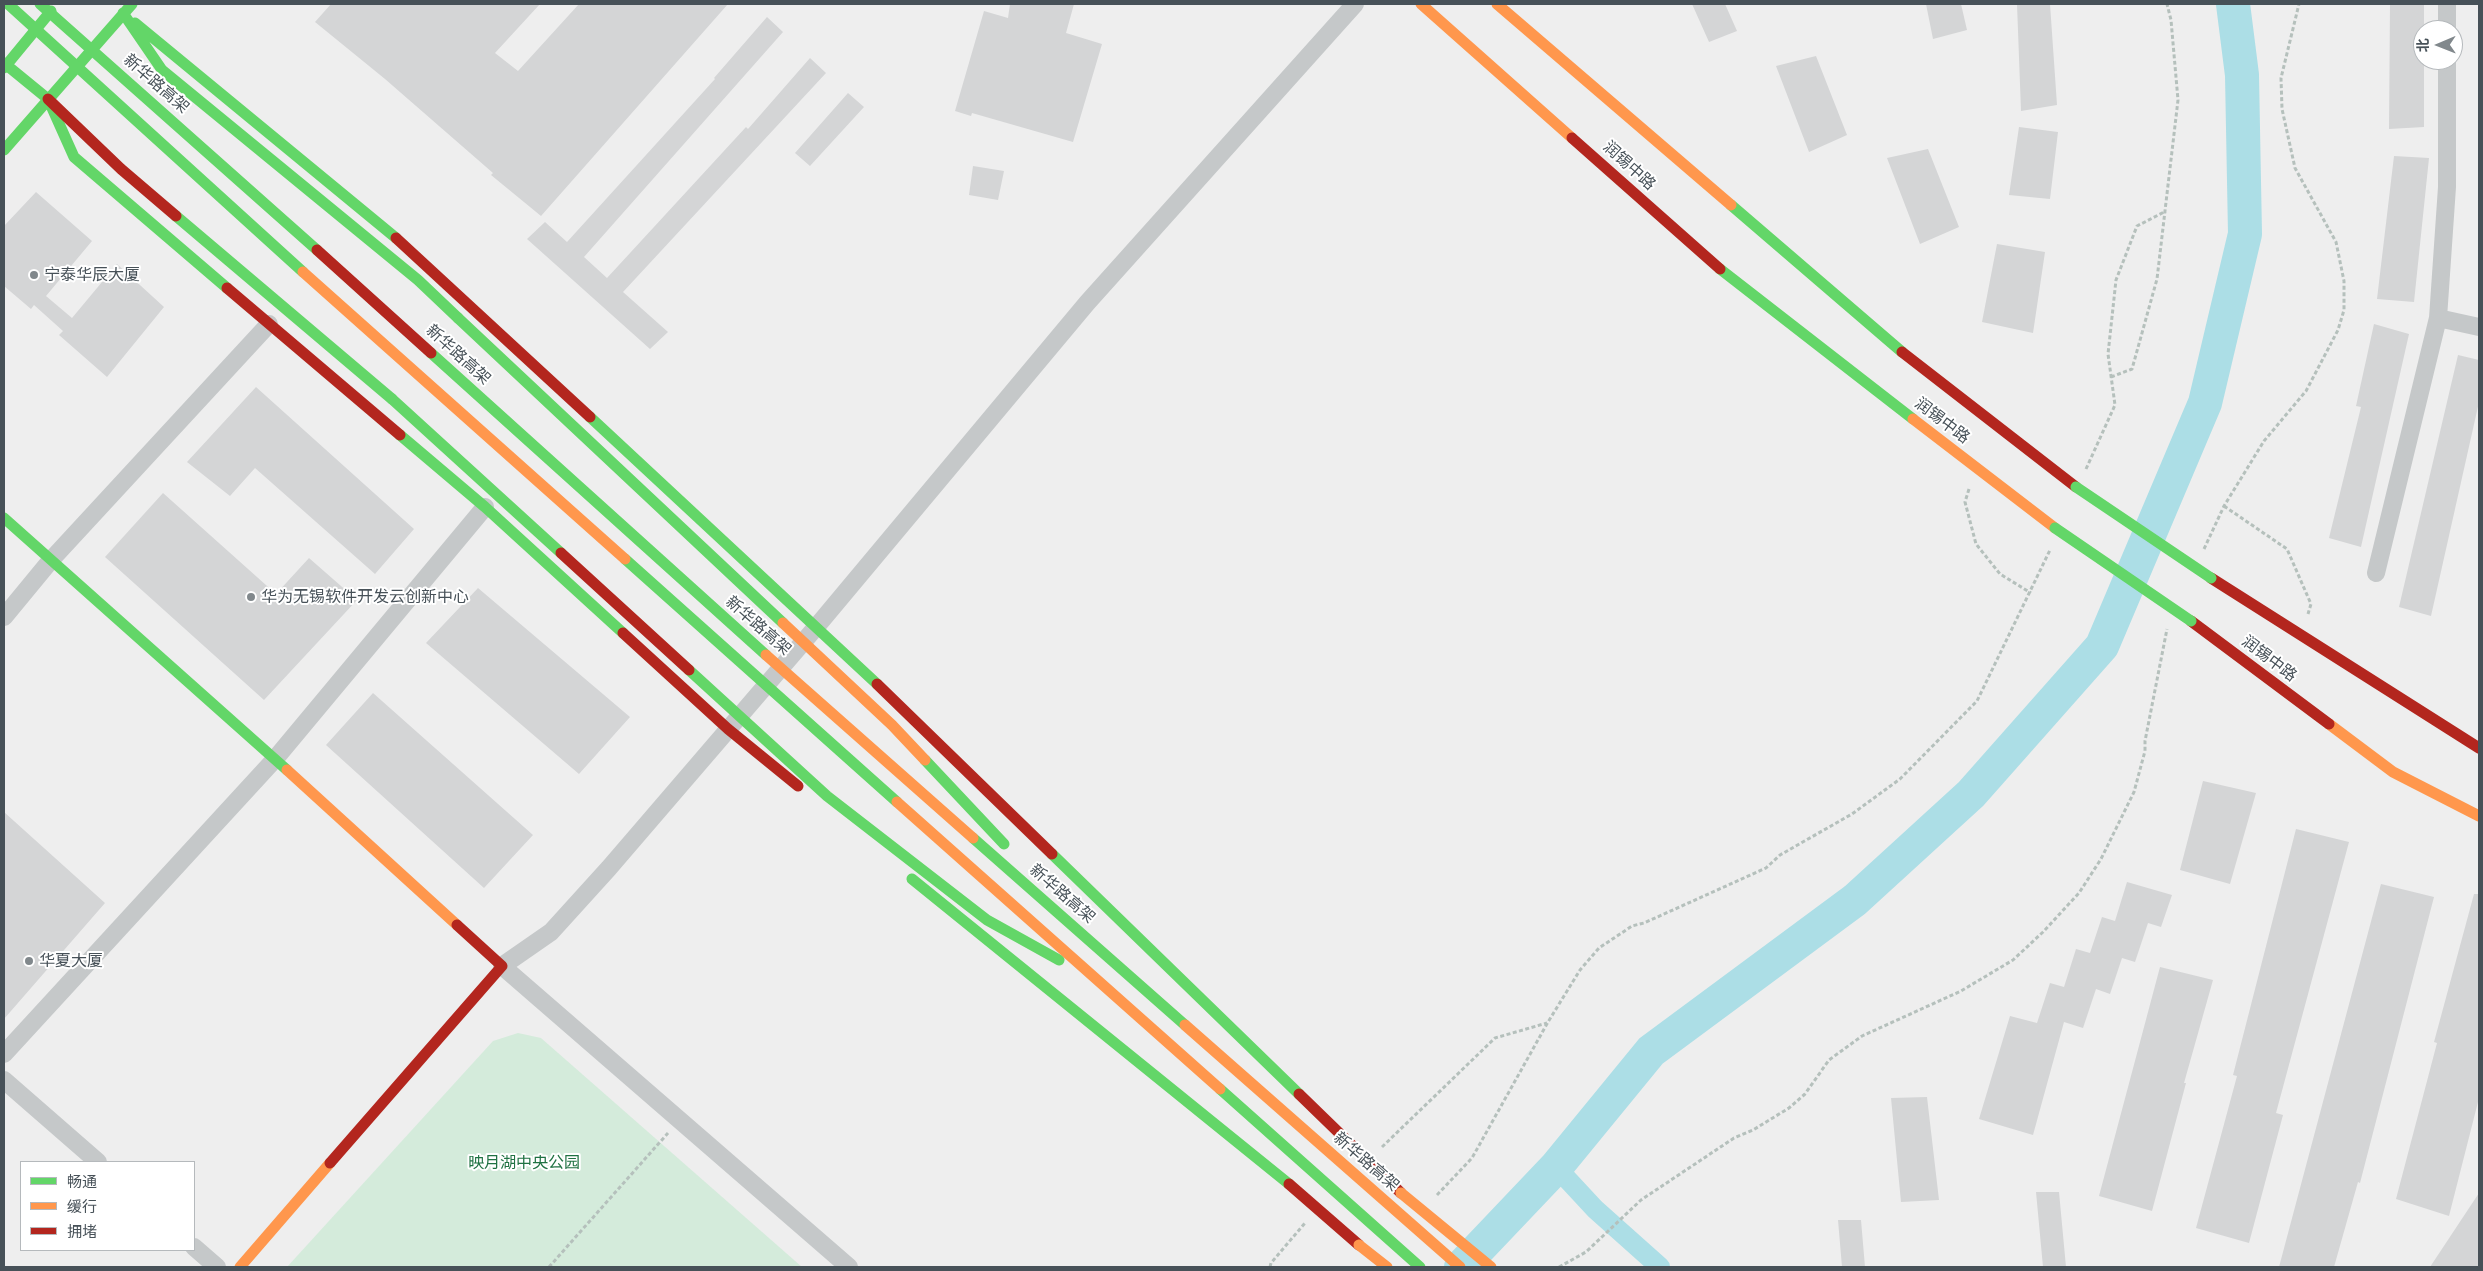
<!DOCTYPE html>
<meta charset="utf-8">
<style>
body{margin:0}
#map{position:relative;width:2483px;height:1271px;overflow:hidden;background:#eee;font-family:Karla,"Noto Sans SC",sans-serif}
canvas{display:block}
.frame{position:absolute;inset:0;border:5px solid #475158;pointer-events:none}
.legend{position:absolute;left:20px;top:1161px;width:175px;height:90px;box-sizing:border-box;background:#fff;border:1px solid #b5b9bc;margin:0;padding:6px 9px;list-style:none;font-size:15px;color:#475158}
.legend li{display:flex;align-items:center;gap:10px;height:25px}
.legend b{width:25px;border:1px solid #b5b9bc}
.north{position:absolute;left:2413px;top:20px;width:50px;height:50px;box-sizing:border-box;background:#fff;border:1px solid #b5b9bc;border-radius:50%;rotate:269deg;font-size:14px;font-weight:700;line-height:20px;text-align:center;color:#475158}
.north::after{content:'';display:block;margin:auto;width:18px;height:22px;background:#81888c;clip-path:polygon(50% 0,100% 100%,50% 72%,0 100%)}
</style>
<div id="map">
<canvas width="2483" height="1271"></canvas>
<div class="frame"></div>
<ul class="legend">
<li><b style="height:6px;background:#63d668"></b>畅通</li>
<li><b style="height:6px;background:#ff974d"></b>缓行</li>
<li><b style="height:6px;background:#b3261e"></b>拥堵</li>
</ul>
<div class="north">北</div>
</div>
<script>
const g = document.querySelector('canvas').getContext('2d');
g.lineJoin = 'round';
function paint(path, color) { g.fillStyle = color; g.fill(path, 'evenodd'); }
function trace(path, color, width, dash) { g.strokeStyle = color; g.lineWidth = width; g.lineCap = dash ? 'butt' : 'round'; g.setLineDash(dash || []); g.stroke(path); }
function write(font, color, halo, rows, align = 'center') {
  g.font = font + ' Karla,"Noto Sans SC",sans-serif'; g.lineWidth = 4; g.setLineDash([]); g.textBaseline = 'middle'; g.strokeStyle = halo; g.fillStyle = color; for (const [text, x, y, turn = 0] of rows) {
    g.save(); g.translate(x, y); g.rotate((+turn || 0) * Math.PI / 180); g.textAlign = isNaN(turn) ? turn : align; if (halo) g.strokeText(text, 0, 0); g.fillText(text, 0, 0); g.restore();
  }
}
paint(new Path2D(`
 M518,1033L541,1038L802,1267H287L493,1041Z`), '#d4ebdb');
trace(new Path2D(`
 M1556,1167L1595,1209L1660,1267`), '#acdee6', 20);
trace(new Path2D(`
 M1461,1267L1556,1167L1651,1051L1855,900L1971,794L2102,646L2205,403L2245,234L2242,75L2233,4`), '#acdee6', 34);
paint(new Path2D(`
 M331,4H540L495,53L518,71L579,4H728L541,216L491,175L493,173L385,79L315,22Z
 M1010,4H1074L1066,33L1102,44L1073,142L972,113L971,116L955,111L984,11L1008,18Z
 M1692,4H1725L1737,31L1709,42Z
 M1926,4H1961L1967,30L1933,39Z
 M2017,4H2050L2057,105L2021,111Z
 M2390,4H2424V127L2389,129Z
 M767,17L783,32L584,257L607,278L746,127L748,129L810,58L826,73L623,292L668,332L650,349L527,239L545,222L567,242L715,79L714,78Z
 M1816,56L1847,135L1809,152L1776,66Z
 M848,93L864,107L810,166L795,153Z
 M2019,127L2058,132L2050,199L2009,195Z
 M1928,149L1959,227L1920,244L1887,158Z
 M2394,156L2429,158L2414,302L2377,299Z
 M973,166L1004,171L998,200L969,195Z
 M36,192L92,241L46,296L72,318L117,264L164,307L107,377L59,335L63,331L34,305L31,309L4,286V226Z
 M1997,244L2045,252L2033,333L1982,322Z
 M2374,324L2409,334L2361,547L2329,538L2361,407L2356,406Z
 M2458,355L2479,360V402L2431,616L2399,607Z
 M256,387L414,529L375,574L255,468L230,496L187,462Z
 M163,493L276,594L309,558L357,600L264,700L105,557Z
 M478,588L630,717L579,774L426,643Z
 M373,693L533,835L484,888L326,745Z
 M2203,781L2256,793L2230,884L2180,870Z
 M4,812L105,903L4,1019Z
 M2296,829L2349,842L2276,1113L2283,1115L2249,1243L2196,1228L2237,1076L2233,1075Z
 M2127,882L2172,895L2161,927L2148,923L2135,962L2122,958L2110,994L2096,989L2083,1028L2064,1022L2033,1135L1979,1119L2010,1016L2037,1023L2050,983L2064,987L2076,949L2090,953L2102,917L2115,921Z
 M2381,884L2434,897L2360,1183L2358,1182L2334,1267H2279Z
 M2474,894H2479V1098L2449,1216L2396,1199L2437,1043L2434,1042Z
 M2160,967L2213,980L2184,1083H2186L2152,1211L2099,1196Z
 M1927,1097L1939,1200L1901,1202L1891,1098Z
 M2036,1192H2059L2066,1267H2043Z
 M2479,1193V1267H2430Z
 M1838,1220H1861L1865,1267H1842Z`), '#d4d5d6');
trace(new Path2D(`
 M2111,377L2132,369L2157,279L2178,100L2171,20L2167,4
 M2086,469L2115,405L2108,354L2116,280L2137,226L2166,211
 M1969,489L1965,502L1976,544L2000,574L2031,593
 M2224,506L2287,549L2311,604L2308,614
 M2204,549L2224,506L2264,441L2306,391L2338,330L2344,310V281L2336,242L2295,168L2282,109L2281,78L2299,4
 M1382,1147L1495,1038L1547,1023
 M1437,1195L1472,1158L1548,1022L1580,970L1599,948L1632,926L1644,923L1766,868L1780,855L1852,814L1900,779L1977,701L2050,550
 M549,1267L668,1133
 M1270,1267L1271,1263L1305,1223
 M1559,1267L1586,1252L1641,1200L1734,1138L1753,1130L1789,1108L1805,1094L1829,1060L1862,1036L1961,991L2013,960L2043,932L2079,893L2101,859L2134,792L2145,751V741L2167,629`), '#b5c0bc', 3, [4, 2.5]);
trace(new Path2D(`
 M2447,4V30
 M2438,318L2479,327
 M2376,573L2438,318L2447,187V60
 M4,617L51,560L269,324
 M4,1054L275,759L485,507
 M4,1080L98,1162
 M194,1247L217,1267
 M849,1267L502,966L551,932L609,868L817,626L1087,303L1355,4`), '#c5c8c9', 18);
trace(new Path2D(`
 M123,13L162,70L418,280L458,318
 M135,23L396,238
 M4,63L48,99L74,157L227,288
 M4,68L51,11
 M4,150L132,4
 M1731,205L1902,352
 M176,216L392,399
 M1720,269L1913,419
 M590,417L877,684
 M400,435L485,507L623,633
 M4,518L287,770
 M1052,854L1299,1094
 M912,879L1289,1184`), '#63d668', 11);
trace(new Path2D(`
 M1421,4L1572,138
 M1497,4L1731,205
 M1913,419L2055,528
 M2329,724L2393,772L2479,816
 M287,770L457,925
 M240,1267L330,1163`), '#ff974d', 11);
trace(new Path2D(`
 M48,99L121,169L176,216
 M1572,138L1720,269
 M396,238L590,417
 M227,288L400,435
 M1902,352L2076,487
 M2211,578L2479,748
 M2191,621L2329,724
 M623,633L728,729L798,786
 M877,684L1052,854
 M1299,1094L1401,1193
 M330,1163L502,966L457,925
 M1289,1184L1359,1245`), '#b3261e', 11);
trace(new Path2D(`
 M8,4L303,272
 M40,4L317,250
 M458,318L783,623
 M431,353L766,655
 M392,399L561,553
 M2076,487L2211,578
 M2055,528L2191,621
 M625,559L897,802
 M689,670L827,796L987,920L1059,960
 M925,760L1004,844
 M973,838L1185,1025
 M1220,1089L1420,1267`), '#63d668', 11);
trace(new Path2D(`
 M303,272L625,559
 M783,623L892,725L925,760
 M766,655L973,838
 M897,802L1220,1089
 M1185,1025L1460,1267
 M1401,1193L1491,1267
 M1359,1245L1387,1267`), '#ff974d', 11);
trace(new Path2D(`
 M317,250L431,353
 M561,553L689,670`), '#b3261e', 11);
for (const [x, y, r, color] of [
 [34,275,5,"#81888c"],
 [251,597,5,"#81888c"],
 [29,961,5,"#81888c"]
]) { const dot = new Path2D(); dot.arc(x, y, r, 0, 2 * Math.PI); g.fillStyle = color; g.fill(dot); trace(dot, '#fff', 2); }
write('16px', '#475158', '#fff', [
 ["新华路高架",156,84,41],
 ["润锡中路",1629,166,42],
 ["新华路高架",458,355,42],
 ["润锡中路",1942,421,37],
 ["新华路高架",758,626,41],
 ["润锡中路",2269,659,37],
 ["新华路高架",1062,894,41],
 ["新华路高架",1366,1162,41]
]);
write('16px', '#475158', '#fff', [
 ["宁泰华辰大厦",44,275],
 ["华为无锡软件开发云创新中心",261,597],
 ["华夏大厦",39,961]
], 'left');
write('16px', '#207243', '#fff', [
 ["映月湖中央公园",524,1163]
]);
</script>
